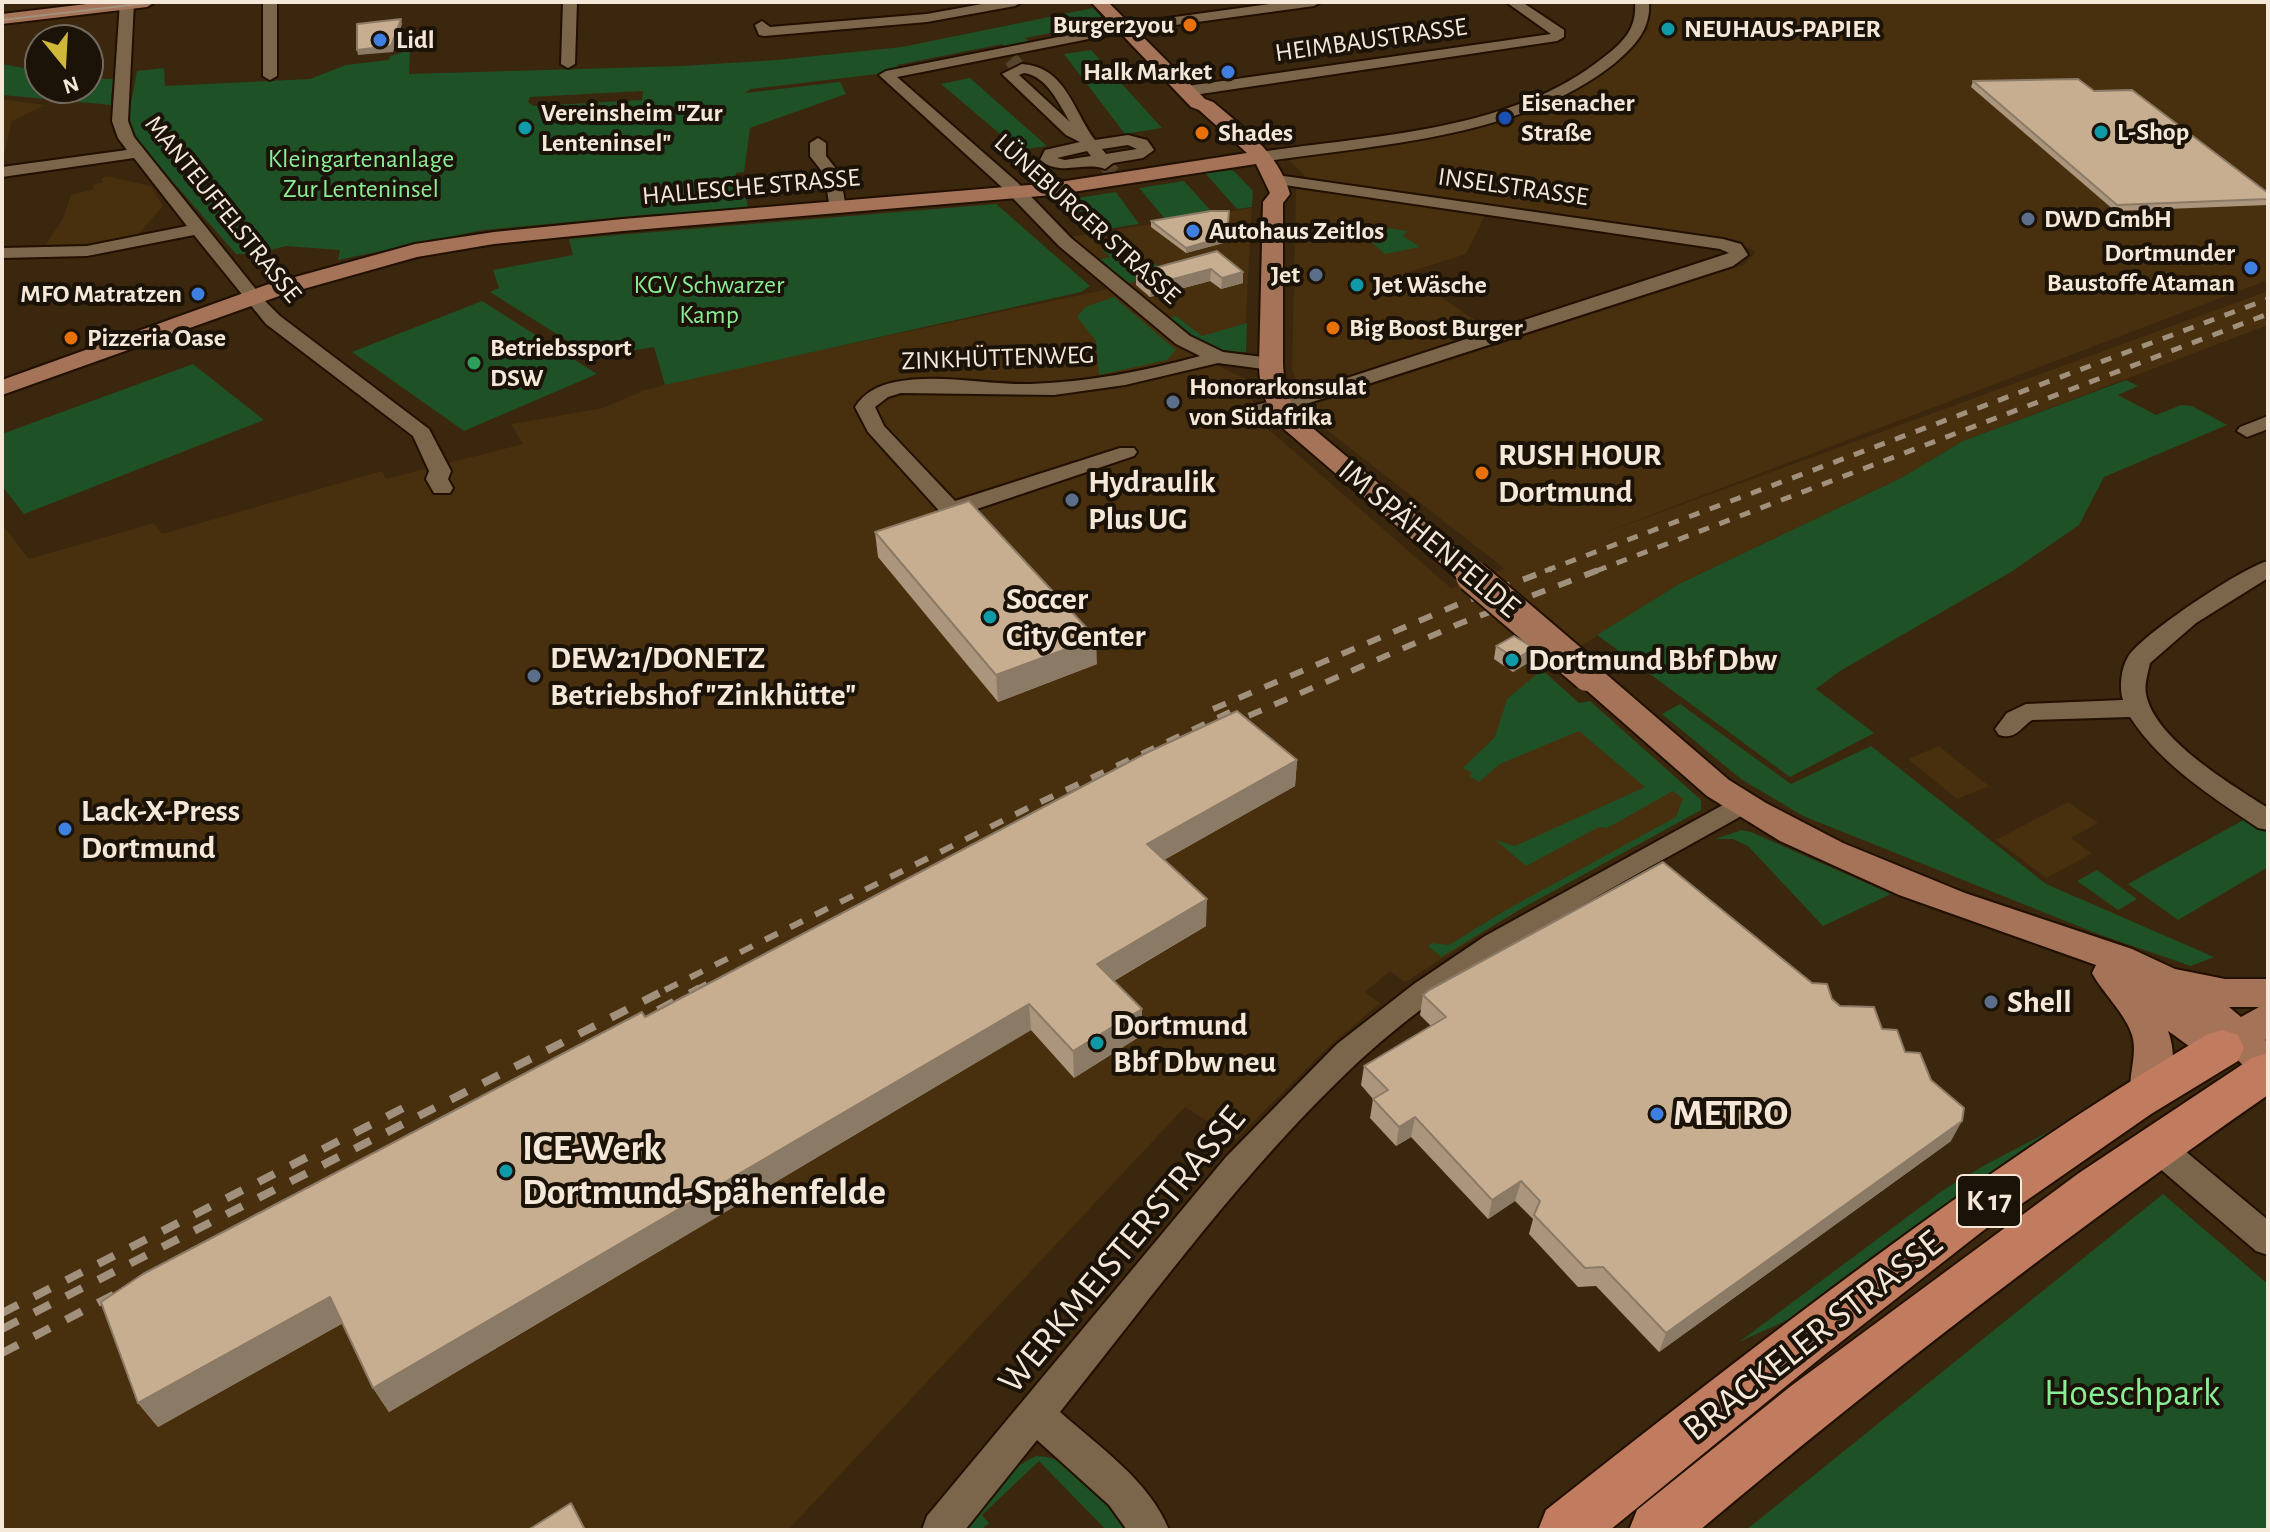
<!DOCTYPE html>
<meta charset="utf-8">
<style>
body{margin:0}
#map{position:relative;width:2270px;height:1532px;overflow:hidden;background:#3b270d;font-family:"Alegreya Sans",sans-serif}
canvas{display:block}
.frame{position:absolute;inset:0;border:4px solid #f5e8d9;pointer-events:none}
.north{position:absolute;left:24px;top:24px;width:80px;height:80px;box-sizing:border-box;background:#1b1208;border:2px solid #72685c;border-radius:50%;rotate:162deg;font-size:22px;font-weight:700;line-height:32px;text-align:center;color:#f5e8d9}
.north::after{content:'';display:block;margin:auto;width:28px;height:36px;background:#cfb837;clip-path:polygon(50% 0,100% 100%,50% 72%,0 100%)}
</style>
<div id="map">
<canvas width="2270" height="1532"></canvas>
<div class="frame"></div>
<div class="north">N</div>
</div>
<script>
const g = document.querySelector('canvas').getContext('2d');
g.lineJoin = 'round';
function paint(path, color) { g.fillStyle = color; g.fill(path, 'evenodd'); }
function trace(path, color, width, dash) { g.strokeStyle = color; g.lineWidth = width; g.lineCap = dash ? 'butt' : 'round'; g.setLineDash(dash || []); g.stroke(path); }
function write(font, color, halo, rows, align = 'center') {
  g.font = font + ' "Alegreya Sans",sans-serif'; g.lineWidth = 8; g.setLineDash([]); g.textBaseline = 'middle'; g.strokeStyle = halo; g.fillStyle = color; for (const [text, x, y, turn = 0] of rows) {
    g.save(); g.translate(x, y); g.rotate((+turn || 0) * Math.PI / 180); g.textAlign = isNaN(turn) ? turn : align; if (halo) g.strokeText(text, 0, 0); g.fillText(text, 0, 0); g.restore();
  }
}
paint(new Path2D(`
 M1651,2H2268V280L1593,537L2268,291V325L1963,441L1901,478L1679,584L1543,670L1579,703L1590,701L1701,800V810L1519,910L1405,982L1390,971L1365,992L1380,1003L1325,1050L1236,1139L1185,1107L788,1530H2V524L29,559L154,523L162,534L382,471L386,479L523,444L511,424L603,408L645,390L712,373L1109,289L1180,348L1246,379L1260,422L1451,588L1505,569L1328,431L1306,407L1743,265L1756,252L1735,242L1311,182L1287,158L1476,125L1561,99L1623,58L1648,29Z
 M2,99L45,105L12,121L2,163Z
 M106,176L151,186L163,206L133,240L109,244L45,245L63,219L71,195L94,189L92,185L103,182L101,179Z
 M1296,189L1486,213L1466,254L1406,273L1492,332L1305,390L1296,382L1292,368Z
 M1252,208L1244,349L1199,342L1071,237Z
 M1939,746L1952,757L1989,786L1957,799L1908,759Z
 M2068,802L2098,823L2071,838L2091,853L2084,858L2046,878L1996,840Z`), '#482f0e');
paint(new Path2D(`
 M1093,8L1106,22L1025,38L1031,43L1007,48L1002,44L897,65L901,70L886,73L751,89L745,93L840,82L846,94L750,128L744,172L736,173V179H741L743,198H746L749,213L655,214L483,230L338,260L340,250L286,246L256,254H236L139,143L128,119L137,71L164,68L165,86L310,79L346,65L389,60L390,56L410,50L409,74L681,66L777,60L902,47ZM643,91L642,100L533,106L528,102L530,97Z
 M1091,50L1162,128L1125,134L1064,54Z
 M2,64L40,71V88H88V78L115,79L111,95L112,105L2,95Z
 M970,78L1047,146L1019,150L941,84Z
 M1229,170L1234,171L1253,191L1252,207L1237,209L1205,173Z
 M1184,181L1212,212L1166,220L1139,188Z
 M1116,192L1139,224L1094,231L1071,199Z
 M996,204L1090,286L1081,292L665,385L654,347L593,357L490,292L499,288L493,270L573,255L569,239Z
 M1375,226L1407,231L1403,236L1420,247L1385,254L1361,233L1374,231Z
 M1109,249L1134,269L1156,264L1168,272L1126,284L1098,260L1110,257L1102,250Z
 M1114,297L1176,350L1167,360L1099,375L1096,341L1077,317L1085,307Z
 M482,301L597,374L464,431L352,352Z
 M1176,316L1202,336L1247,323L1246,352C1209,351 1196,342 1167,318Z
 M193,364L264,420L24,514L2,486V434Z
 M2126,380L2138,386L2118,395L2156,415L2181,405L2192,406L2227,425L2104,477L2079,525L2011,572L1840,671L1816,689L1874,733L1790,777L1597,635L1679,584L1901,478L1963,441Z
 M1542,670L1579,703L1590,701L1701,800V810L1519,910L1441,957L1428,946L1432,943L1449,945L1506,910L1676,817L1683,799L1673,791L1607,828L1599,827L1526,866L1496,840L1515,846L1645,787L1579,731L1500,764L1479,782L1469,776L1472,773L1463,768L1495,737L1507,699Z
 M1680,704L1791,784L1871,746L2046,884L2214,957L2191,966L2098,934L1803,816L1741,779L1662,714Z
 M2247,818L2268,832V867L2178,920L2128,884Z
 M1742,830L1751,832L1891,894L1823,926L1748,846L1733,839H1715Z
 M2097,870L2137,899L2118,910L2077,881Z
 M2071,1120L2077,1124L1825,1303L1739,1342L1942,1191L1985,1165Z
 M2163,1194L2268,1284V1530H1746Z
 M1036,1456C1077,1456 1107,1502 1133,1530H1106L1039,1461L982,1515L989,1523L981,1530H960L1010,1470Z`), '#1e5126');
trace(new Path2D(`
 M1011,59L1017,66
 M1105,164L1113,173`), '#57442c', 15, [15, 8]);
const minor = new Path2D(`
 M120,2H134L128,121L134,137L266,302L280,316L429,429L451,471L448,479L453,488L450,493H434L426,479L429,471L413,436L266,324L194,235L87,256L2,258V248L87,246L187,226L134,158L2,177V167L127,150L118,138L112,121Z
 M263,2H277V76L270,80L263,76Z
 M563,2H577L575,64L568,68L561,64Z
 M993,2H1022L1015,6L927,22L764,36L759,35L755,25L762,21L770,27L927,14Z
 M1284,2H1321L1314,6L1124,32L897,77L1017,182L1071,238L1190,336L1223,352L1271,358L1281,364L1271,370L1218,363L1125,385L1054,395L901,393L888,397L875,407L884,426L955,501L1120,448H1134L1137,452L1134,456L959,515H943L868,432L855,407C865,392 877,386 895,382C939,373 986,385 1031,384C1088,382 1145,371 1200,356L1176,344L1059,246L1005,190L879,75L886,71L1124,24Z
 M1506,2H1522L1564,30V37L1557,41L1187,96L1179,91L1187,86L1551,34Z
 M1635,2H1649C1651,29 1635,46 1615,63C1522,138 1375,145 1260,162L1252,157L1260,152C1374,135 1511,132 1604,57C1624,42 1637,28 1635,2Z
 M1022,64C1066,67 1073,111 1095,140L1128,135L1147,140L1154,150L1143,158L1113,163L1105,169C1084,161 1060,177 1040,160L1045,150L1080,142L1066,135L1002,74ZM1024,73C1047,76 1059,104 1070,122L1019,75ZM1128,145L1137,149L1106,154L1102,149ZM1087,151L1091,156L1065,160L1057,158Z
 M818,138L826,143V156L840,174L846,208L844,212H832L830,208L824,174L810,156V143Z
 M1277,175L1723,239L1741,244L1748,255L1733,266L1306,404L1243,420L1236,418L1233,414L1236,410L1292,396L1729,253L1720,249L1271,183L1269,180Z
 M2268,416V429L2247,437L2237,431L2240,427Z
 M2268,561V578L2196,623L2150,663C2148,673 2144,684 2146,694C2154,739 2232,785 2268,808V830L2258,828C2211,796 2161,765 2130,717L2032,720C2019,729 2016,740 1999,735L1995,729L2007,713L2026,704L2123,700C2119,688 2121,668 2128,657C2141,635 2243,567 2268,561Z
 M1741,795L1750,797L1754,804L1750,811C1617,887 1472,957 1358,1062C1246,1167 1155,1293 1060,1412C1099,1447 1149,1480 1169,1530H1127L1109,1505L1037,1440L965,1530H922L927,1516L1226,1157L1337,1044L1414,984L1485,936Z
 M2156,1132L2167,1136L2268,1220V1255L2256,1251L2145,1156L2140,1146L2145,1136Z`);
const major = new Path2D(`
 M104,2H155L147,7L2,24V14Z
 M1091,2H1108L1205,99L1213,102C1244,128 1279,153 1290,194L1283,203V364C1284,386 1288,403 1303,420L1482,570L1486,576L1482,582L1472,584L1462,582L1285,430C1268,410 1259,391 1259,364L1263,202L1270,193L1256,164L1053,195L623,231L494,244L417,257L282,295L2,395V380L266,285L415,244L494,232L623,219L1053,183L1247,153L1199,110L1191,107Z
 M1588,665L1599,668L1729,780L1766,803L1843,843L1965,893L2132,949L2175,969L2225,979H2268V1038L2265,1040L2268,1042V1082L2255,1078L2236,1058C2210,1067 2189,1045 2168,1031C2177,1055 2173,1080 2162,1102L2148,1107L2134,1102C2124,1082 2139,1058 2132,1035C2125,1013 2102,992 2092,973L2096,965L1899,895L1780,841L1707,796L1577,682L1573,675L1577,668ZM2229,1007H2259L2241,1017Z`);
const highway = new Path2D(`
 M2222,1030L2238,1035L2244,1048L2238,1061L2151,1114L1984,1230L1823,1356L1610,1530H1538L1546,1510C1760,1342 1972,1174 2206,1035Z
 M2268,1053V1095C2072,1231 1883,1376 1700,1530H1629L1637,1510L1791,1386L2079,1173L2252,1058Z`);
trace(minor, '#210f00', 4);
trace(major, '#210f00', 4);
trace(highway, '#210f00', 4);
paint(minor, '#7c664b');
paint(major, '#a57358');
paint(highway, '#c17c60');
trace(new Path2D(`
 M2,20L157,2`), '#a0907c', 2);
trace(new Path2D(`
 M1545,571L2268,299
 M1596,571L2268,314`), '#a0907c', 5, [11, 11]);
trace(new Path2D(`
 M1213,709L1459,604L1551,569
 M1223,727L1461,623L1601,569
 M665,990L1028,808L1232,711
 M696,990L707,984`), '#a0907c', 6, [14, 14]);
trace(new Path2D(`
 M626,1027L700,988
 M2,1313L417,1101
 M2,1329L669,988
 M2,1353L119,1292`), '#a0907c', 8, [18, 18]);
const majorBridge = new Path2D(`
 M1472,576L1588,675`);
trace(majorBridge, '#210f00', 36, []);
trace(majorBridge, '#a57358', 32);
paint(new Path2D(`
 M1973,81L2094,91L2268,193V205L2115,211L1971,87Z
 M1151,221L1227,242L1186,253L1151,227Z
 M1217,251L1243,283L1221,289L1210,281L1150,297L1136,285V273Z
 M875,532L1097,664L998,702L878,557Z
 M1496,646L1531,661L1513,672L1494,659Z
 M1297,760L1295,786L1164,860L1206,926L1114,981L1142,1009V1035L1074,1078L1031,1030L389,1412L373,1388L343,1323L158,1427L138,1403L645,1017Z
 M1423,995L1832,999L1840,1006L1882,1029L1905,1052L1951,1141L1659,1352L1596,1286L1578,1287L1529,1234L1533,1219L1515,1201L1488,1219L1411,1137L1396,1146L1370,1118L1373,1099L1361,1085L1364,1066L1431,1026L1420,1015Z`), '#ab967d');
paint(new Path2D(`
 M401,19L402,24L393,52L358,55L357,50Z
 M1229,211L1227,242L1186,253V248Z
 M1211,269L1210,281L1150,297L1151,285Z
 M1243,272V283L1221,289L1222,278Z
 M1096,638L1097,664L998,702L996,675Z
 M1534,648L1531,661L1513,672L1516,659Z
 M1297,760L1295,786L1146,870L1147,844Z
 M1207,899L1206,926L1098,990L1097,964Z
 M1029,1004L1031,1030L389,1412L373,1388Z
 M1142,1009V1035L1074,1078L1073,1051Z
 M1415,1117L1411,1137L1396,1146L1399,1127Z
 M1962,1121L1951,1141L1659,1352L1666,1333Z
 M1521,1181L1515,1201L1488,1219L1492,1200Z
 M330,1297L345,1322L158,1427L138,1403Z`), '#8b7a66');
const building = new Path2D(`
 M401,19L391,46L357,50V24Z
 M2078,79L2094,91L2132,90L2268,193V199L2117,205L1973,81Z
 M1211,211H1229L1227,236L1186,248L1151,221Z
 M1217,251L1243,272L1222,278L1211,269L1151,285L1136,273Z
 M969,501L1096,638L996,675L875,532Z
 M1514,636L1534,648L1516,659L1496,646Z
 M1237,711L1297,760L1147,844L1207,899L1097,964L1142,1009L1073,1051L1029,1004L373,1388L330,1297L138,1403L101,1302L143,1274L642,1012L645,1017L1146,753Z
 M1663,862L1812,983L1827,984L1832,999L1840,1006L1874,1007L1882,1029L1897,1030L1905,1052L1920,1053L1931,1080L1964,1108L1962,1121L1666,1333L1603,1267L1585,1268L1534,1215L1540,1201L1521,1181L1492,1200L1415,1117L1399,1127L1373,1099L1388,1090L1364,1066L1446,1017L1423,995L1429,990Z
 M571,1503L585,1530H528Z`);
paint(building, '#c7ae91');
trace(building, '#8b7a66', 2);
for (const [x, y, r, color] of [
 [1190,25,8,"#e8710a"],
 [1668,29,8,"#0f9aa8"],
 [380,40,8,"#3f7fe0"],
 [1228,72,8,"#3f7fe0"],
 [1505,118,8,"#1a4fb4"],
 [525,128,8,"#0f9aa8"],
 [2101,132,8,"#0f9aa8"],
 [1202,133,8,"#e8710a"],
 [2028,219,8,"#5c6f8a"],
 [1193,231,8,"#3f7fe0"],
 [2251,268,8,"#3f7fe0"],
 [1316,275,8,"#5c6f8a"],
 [1357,285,8,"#0f9aa8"],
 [198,294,8,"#3f7fe0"],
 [1333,328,8,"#e8710a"],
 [71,338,8,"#e8710a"],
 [474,363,8,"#2e9e5b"],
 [1173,402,8,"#5c6f8a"],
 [1482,473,8,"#e8710a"],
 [1072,500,8,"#5c6f8a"],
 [990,617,8,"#0f9aa8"],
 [1512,660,8,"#0f9aa8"],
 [534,676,8,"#5c6f8a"],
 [65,829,8,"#3f7fe0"],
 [1991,1002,8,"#5c6f8a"],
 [1097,1043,8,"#0f9aa8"],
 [1657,1114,8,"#3f7fe0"],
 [506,1171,8,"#0f9aa8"]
]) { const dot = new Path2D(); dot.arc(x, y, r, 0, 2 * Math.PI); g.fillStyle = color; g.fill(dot); trace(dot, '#1b1208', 3); }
write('bold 26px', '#f5e8d9', '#1b1208', [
 ["Burger2you",1174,25,"right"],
 ["NEUHAUS-PAPIER",1684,29],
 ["Lidl",396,40],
 ["Halk Market",1212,72,"right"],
 ["Eisenacher",1521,103],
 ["Straße",1521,133],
 ["Vereinsheim \"Zur",541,113],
 ["Lenteninsel\"",541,143],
 ["L-Shop",2117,132],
 ["Shades",1218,133],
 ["DWD GmbH",2044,219],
 ["Autohaus Zeitlos",1209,231],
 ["Dortmunder",2235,253,"right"],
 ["Baustoffe Ataman",2235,283,"right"],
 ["Jet",1300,275,"right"],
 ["Jet Wäsche",1373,285],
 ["MFO Matratzen",182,294,"right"],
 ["Big Boost Burger",1349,328],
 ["Pizzeria Oase",87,338],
 ["Betriebssport",490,348],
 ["DSW",490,378],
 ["Honorarkonsulat",1189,387],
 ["von Südafrika",1189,417]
], 'left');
write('26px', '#f5e8d9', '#1b1208', [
 ["HEIMBAUSTRASSE",1371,40,-8],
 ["HALLESCHE STRASSE",751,187,-5],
 ["INSELSTRASSE",1513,187,8],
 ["MANTEUFFELSTRASSE",223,209,51],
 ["LÜNEBURGER STRASSE",1087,219,42],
 ["ZINKHÜTTENWEG",998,358,-2]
]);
write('26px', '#8aed95', '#1b1208', [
 ["Kleingartenanlage",361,159],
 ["Zur Lenteninsel",361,189],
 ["KGV Schwarzer",709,285],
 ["Kamp",709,315]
]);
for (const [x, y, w] of [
 [1989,1201,64]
]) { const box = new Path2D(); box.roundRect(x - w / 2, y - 26, w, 52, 6); g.fillStyle = '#1b1208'; g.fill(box); trace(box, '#f5e8d9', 2); }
write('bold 30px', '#f5e8d9', null, [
 ["K 17",1989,1201]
]);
write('bold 32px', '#f5e8d9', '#1b1208', [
 ["RUSH HOUR",1498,455],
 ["Dortmund",1498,492],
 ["Hydraulik",1088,482],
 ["Plus UG",1088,519],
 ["Soccer",1006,599],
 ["City Center",1006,636],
 ["DEW21/DONETZ",550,658],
 ["Betriebshof \"Zinkhütte\"",550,695],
 ["Dortmund Bbf Dbw",1528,660],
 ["Lack-X-Press",81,811],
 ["Dortmund",81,848],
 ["Shell",2007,1002],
 ["Dortmund",1113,1025],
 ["Bbf Dbw neu",1113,1062]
], 'left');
write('32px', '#f5e8d9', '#1b1208', [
 ["IM SPÄHENFELDE",1429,539,40]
]);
write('bold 38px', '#f5e8d9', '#1b1208', [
 ["METRO",1673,1114],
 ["ICE-Werk",522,1149],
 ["Dortmund-Spähenfelde",522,1193]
], 'left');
write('38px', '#f5e8d9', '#1b1208', [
 ["WERKMEISTERSTRASSE",1122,1250,-50],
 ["BRACKELER STRASSE",1813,1336,-38]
]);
write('38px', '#8aed95', '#1b1208', [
 ["Hoeschpark",2132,1394]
]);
</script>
